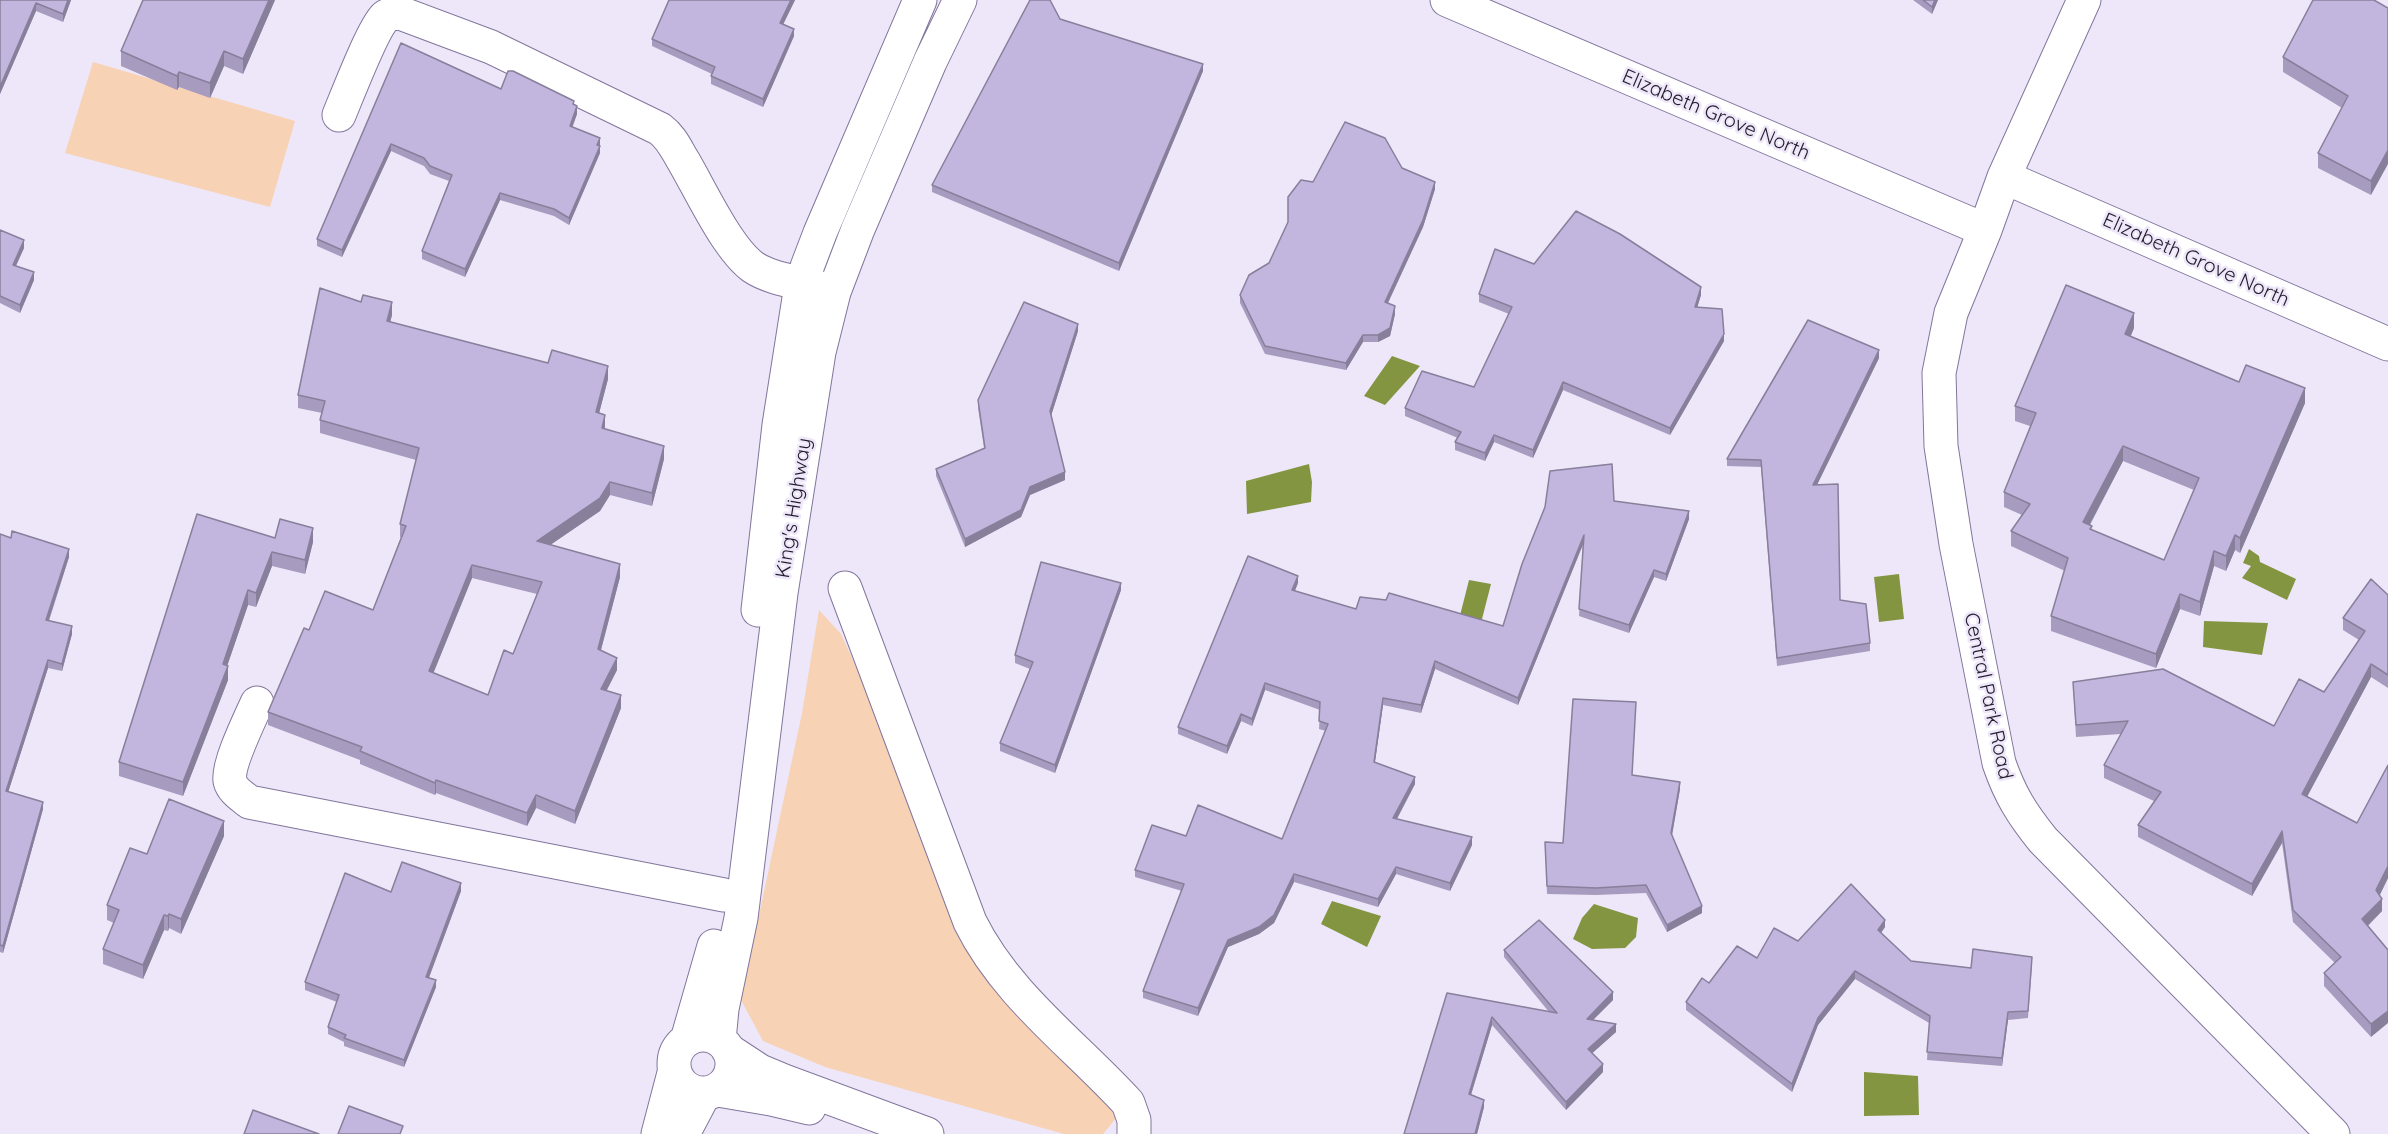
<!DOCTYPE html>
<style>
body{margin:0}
canvas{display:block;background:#ede7f9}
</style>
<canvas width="2388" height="1134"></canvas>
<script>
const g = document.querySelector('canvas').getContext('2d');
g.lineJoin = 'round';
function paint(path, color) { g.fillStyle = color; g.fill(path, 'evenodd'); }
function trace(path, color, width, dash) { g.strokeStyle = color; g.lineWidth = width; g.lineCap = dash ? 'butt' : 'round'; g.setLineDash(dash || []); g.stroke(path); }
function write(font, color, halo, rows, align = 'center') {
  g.font = font + ' Quicksand,sans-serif'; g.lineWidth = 5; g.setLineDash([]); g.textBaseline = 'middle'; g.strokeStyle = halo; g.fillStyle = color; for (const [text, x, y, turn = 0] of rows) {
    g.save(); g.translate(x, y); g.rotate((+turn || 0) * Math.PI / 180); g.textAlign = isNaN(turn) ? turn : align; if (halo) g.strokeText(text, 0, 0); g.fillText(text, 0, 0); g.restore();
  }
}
paint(new Path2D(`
 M93,62L295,121L270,207L65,153Z
 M819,610L841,634L901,765L958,916L1102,1088L1117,1117L1103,1134H1064L825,1067L763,1041L741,1000L802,713Z`), '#f8d2b4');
paint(new Path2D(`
 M1392,356L1420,366L1385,405L1364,396Z
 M1309,464L1312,482L1311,502L1247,514L1246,481Z
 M2249,549L2259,556L2260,562L2296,579L2287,600L2242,578L2251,566L2243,563Z
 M1899,574L1904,619L1879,622L1874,577Z
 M1469,580L1491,584L1473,654L1452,647Z
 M2204,621L2268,623L2262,655L2203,647Z
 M1332,901L1381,916L1367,947L1321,924Z
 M1594,904L1638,918L1636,937L1625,948L1592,949L1573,939L1582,918Z
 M1864,1072L1918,1076L1919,1115L1864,1116Z`), '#849541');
const minor = new Path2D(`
 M1447,0L1985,230
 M2084,0L2004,177L1985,230L1951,313L1939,373L1941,446L1956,544L1999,763C2010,795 2022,814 2043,840L2333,1134
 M339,115C347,96 373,28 385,17C390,13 397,13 403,14L491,47L660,129C672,138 676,149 684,162C701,191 727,248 753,267C772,280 802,282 824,289
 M2004,177L2388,344
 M845,588L970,922C1006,995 1074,1044 1128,1103L1134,1120V1134
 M758,610L779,425L799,298L807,267L820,233L920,0
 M257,703C250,719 227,765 230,781C232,790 242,796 249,802L724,895
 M674 1064a29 29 0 1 1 58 0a29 29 0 1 1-58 0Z
 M687,1040L714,946
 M719,1040L722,1009L741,918L781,593L819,352L834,292L858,229L930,62L960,0
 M728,1050L760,1071L784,1081L927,1134
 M718,1090L771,1099L809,1108
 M658,1134L674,1073
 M683,1134L704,1094`);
trace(minor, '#82769c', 35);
trace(minor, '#fff', 33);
paint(new Path2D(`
 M0,0H71L63,22L36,11L0,94Z
 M275,0L243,74L224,66L210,98L179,87L177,90L121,66V51Z
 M669,0H795L783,24L794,36L763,107L711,84V76L712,74L652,46V39Z
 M1913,0H1938L1932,14Z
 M2374,0L2371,195L2318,168V153L2342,108L2283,72V57Z
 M1060,19L1203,71L1119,271L932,192V185Z
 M401,43L501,89L574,105L577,114L572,127L600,145V153L569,225L554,216L500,200L465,277L422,259V251L449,181L430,174L424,166L391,151L342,257L317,246V239Z
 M1402,168L1435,189L1423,227L1388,303L1395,314L1390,336L1378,342H1363L1346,370L1265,354L1240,303V295L1269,263L1313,182Z
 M0,230L24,248L16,266L34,280L20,313L0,303Z
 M1534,264L1701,295L1697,307L1724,341L1670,435L1563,390L1533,458L1494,442L1485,461L1455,450V442L1458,438L1405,416V408L1474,387L1509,314L1479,302V294Z
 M361,302L392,315L390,322L608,379L599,413L604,429L664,459L652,506L610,495L600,511L550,545L620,577L601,650L617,670L607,690L621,708L575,824L536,808L527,826L436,793L435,795L360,764V760L268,725V712L309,630L373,610L401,537H400V524L416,460L320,433V420L322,413L298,408V395ZM472,578L537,594L513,654L488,695L433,673Z
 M2134,328L2131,336L2239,382L2305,403L2240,553L2235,550L2226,571L2214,566L2200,616L2180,609L2156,668L2051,631V616L2065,571L2011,546V531L2022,515L2004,507V492L2030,426L2015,421V406ZM2123,461L2194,490L2164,560L2092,530L2090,525Z
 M1078,331L1051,416L1065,480L1030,495L1021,517L965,547L936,476V469L984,448L978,408V400Z
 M1879,358L1817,485L1840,600L1870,643V651L1777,666L1761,467L1727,466V459Z
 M1614,501L1689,519L1666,581L1654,577L1629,633L1579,616L1583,544L1518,705L1435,669L1421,713L1383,705L1375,762L1415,784L1397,819L1472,845L1450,891L1396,874L1378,907L1294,882L1274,923L1259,934L1228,947L1198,1016L1143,998V991L1182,891L1135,877V870L1186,836L1282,839L1326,731L1319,729L1320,710L1265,690L1252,726L1241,721L1227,754L1178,734V727L1298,583L1295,591L1356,609L1503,626Z
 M0,534L69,557L49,621L72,634L62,671L48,668L8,792L43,809L3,953L0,952Z
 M275,538L313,542L305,574L272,566L256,607L248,605L227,666L228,680L183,796L119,776V762Z
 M1121,590L1055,773L1000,751V743L1030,669L1015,663V655Z
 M2388,595V688L2371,677L2307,797L2357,823L2388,765V878L2379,896L2382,911L2368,926L2388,950L2371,1037L2324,986V973L2335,963L2293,922L2282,843L2252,896L2138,837V825L2154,801L2104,778V765L2121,734L2076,737L2073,682L2274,726L2324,692L2359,640L2343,630V618Z
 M1632,775L1680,789L1672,835L1702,913L1667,932L1646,893L1596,895L1547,894L1545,842L1563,843Z
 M224,836L181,934L169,928L168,931L164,930L143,979L103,964V949L114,923L107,920V905L147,854Z
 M461,891L429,978L436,987L404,1067L344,1046V1042L328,1034V1027L337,1002L305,990V982L391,892Z
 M1885,927L1881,933L1911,961L1971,968L2032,965L2028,1018L2008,1020L2002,1066L1927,1060L1929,1023L1855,979L1818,1025L1792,1092L1686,1010V1002L1709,983L1798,941Z
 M1504,950L1613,1000L1593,1020L1616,1032L1592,1053L1603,1072L1566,1110L1492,1025L1471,1095L1484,1107L1477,1134L1447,993L1549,1012L1504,957Z`), '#a79cbf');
paint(new Path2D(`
 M68,0H71L63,22V14Z
 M269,0H275L243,74V59Z
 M791,0H795L780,31V23Z
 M1935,0H1938L1932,14V7Z
 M36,3V11L0,94V87Z
 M794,29V36L763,107V99Z
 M224,51V66L210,98V83Z
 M1203,64V71L1119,271V263Z
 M179,72V87L177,90V76Z
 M577,106V114L570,134V126Z
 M600,138V153L569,225V218Z
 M391,144V151L342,257V250Z
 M2388,150V164L2371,195V181Z
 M1435,182V189L1423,227L1385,309V302Z
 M500,193V200L465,277V269Z
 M24,240V248L13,272V265Z
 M34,272V280L20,313V305Z
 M1701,287V295L1695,315V307Z
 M392,302V315L387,334V321Z
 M1395,306V314L1390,336L1378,342V335Z
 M2134,313V328L2125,348V334Z
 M1078,324V331L1050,419V411Z
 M1724,334V341L1670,435V428Z
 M1363,335V342L1346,370V363Z
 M1879,350V358L1813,493V485Z
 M608,366V379L596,425V412Z
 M1563,382V390L1533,458V450Z
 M2305,388V403L2240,553V538Z
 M605,415V427L602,441V428Z
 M1494,435V442L1485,461V453Z
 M664,446V459L652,506V493Z
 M2123,446V461L2083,537V522Z
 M1065,472V480L1030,495L1021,517L965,547V539L1030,487Z
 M610,482V495L600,511L537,554V541Z
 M1689,511V519L1666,581V574Z
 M313,528V542L305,574V560Z
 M1584,535V542L1518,705V698Z
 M2235,535V550L2226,571V556Z
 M69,549V557L46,628V620Z
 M2214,551V566L2200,616V602Z
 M272,552V566L256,607V593Z
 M620,564V577L598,661V649Z
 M472,565V578L429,684V671Z
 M1654,570V577L1629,633V625Z
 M1298,576V583L1292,597V590Z
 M1121,583V590L1055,773V765Z
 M248,590V605L223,678V664Z
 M2180,594V609L2156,668V654Z
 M72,626V634L62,671V664Z
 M617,658V670L601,701V689Z
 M48,660V668L6,799V791Z
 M1435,661V669L1421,713V705Z
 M2371,664V677L2302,806V794Z
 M228,666V680L183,796V782Z
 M1265,683V690L1252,726V719Z
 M621,695V708L575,824V811Z
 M1383,698V705L1374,769V762Z
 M1241,714V721L1227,754V746Z
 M1415,777V784L1393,826V818Z
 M436,780V793L435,795V783Z
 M1680,782V789L1671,841V833Z
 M536,795V808L527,826V813Z
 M43,802V809L3,953V946Z
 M224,821V836L181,934V919Z
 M2282,831V843L2252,896V884Z
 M1472,837V845L1450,891V883Z
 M2388,866V878L2376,903V890Z
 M1396,867V874L1378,907V899Z
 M1294,874V882L1274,923L1259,934L1228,947L1198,1016V1008L1228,940Z
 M461,883V891L426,985V977Z
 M2382,899V911L2362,931V919Z
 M1702,906V913L1667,932V925Z
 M169,914V928L168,931V916Z
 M164,915V930L143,979V965Z
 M1885,920V927L1878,937V930Z
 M1855,971V979L1818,1025L1792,1092V1084L1818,1018Z
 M436,980V987L404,1067V1060Z
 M1613,992V1000L1587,1026V1019Z
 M2388,1011V1023L2371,1037V1024Z
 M2008,1012V1020L2002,1066V1058Z
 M1492,1017V1025L1469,1101V1094Z
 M1616,1024V1032L1588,1057V1049Z
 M1603,1064V1072L1566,1110V1102Z
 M1484,1100V1107L1477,1134H1475Z`), '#887f9b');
const building = new Path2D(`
 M0,0H68L63,14L36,3L0,87Z
 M143,0H269L243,59L224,51L210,83L179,72L177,76L121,51Z
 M669,0H791L780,23L794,29L763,99L711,76L715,67L652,39Z
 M1030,0H1050L1060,19L1203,64L1119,263L932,185Z
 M1923,0H1935L1932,7Z
 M2313,0H2374L2388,8V150L2371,181L2318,153L2348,96L2283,57Z
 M401,43L501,89L508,71H513L574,101L573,104L577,106L570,126L600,138L597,145L600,146L569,218L554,209L500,193L465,269L422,251L452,175L430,166L424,158L391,144L342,250L317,239Z
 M1345,122L1385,138L1402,168L1435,182L1423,220L1385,302L1395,306L1390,328L1378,335H1363L1346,363L1265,346L1240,295L1249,275L1269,263L1288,222V197L1301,180L1313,182Z
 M1576,211L1620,234L1701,287L1695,307L1722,309L1724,334L1670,428L1563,382L1533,450L1494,435L1485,453L1455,442L1461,432L1405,408L1422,371L1474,387L1512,307L1479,294L1495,249L1534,264Z
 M0,230L24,240L13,265L34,272L20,305L0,296Z
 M2066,285L2134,313L2125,334L2239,382L2246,365L2305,388L2240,538L2235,535L2226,556L2214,551L2200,602L2180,594L2156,654L2051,616L2068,558L2011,531L2030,504L2004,492L2036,413L2015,406ZM2123,446L2199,478L2164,560L2090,529L2092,526L2083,522Z
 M320,288L361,302L363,295L392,302L387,321L548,363L552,350L608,366L596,412L605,415L602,428L664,446L652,493L610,482L600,498L537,541L620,564L598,649L617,658L601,689L621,695L575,811L536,795L527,813L436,780L435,783L360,751L362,747L268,712L304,628L309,630L325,591L373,610L406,526L400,524L419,448L320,420L325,401L298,395ZM472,565L542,582L513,654L504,650L488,695L429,671Z
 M1024,302L1078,324L1050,411L1065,472L1030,487L1021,510L965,539L936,469L985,448L978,400Z
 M1808,320L1879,350L1813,485L1838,484L1840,600L1866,604L1870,643L1777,658L1761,460L1727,459Z
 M1612,464L1614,501L1689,511L1666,574L1654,570L1629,625L1579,609L1584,535L1518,698L1435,661L1421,705L1383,698L1374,762L1415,777L1393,818L1472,837L1450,883L1396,867L1378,899L1294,874L1274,915L1259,927L1228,940L1198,1008L1143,991L1184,884L1135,870L1152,825L1186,836L1198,805L1282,839L1328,724L1319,721L1320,702L1265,683L1252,719L1241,714L1227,746L1178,727L1248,556L1298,576L1292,590L1356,609L1360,597L1386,600L1389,593L1503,626L1522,564L1545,507L1550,471Z
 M197,514L275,538L280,519L313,528L305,560L272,552L256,593L248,590L223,664L228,666L183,782L119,762Z
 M12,531L69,549L46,620L72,626L62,664L48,660L6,791L43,802L3,946L0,945V534L11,538Z
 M1041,562L1121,583L1055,765L1000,743L1033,662L1015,655Z
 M2371,579L2388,595V675L2371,664L2302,794L2357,823L2388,765V866L2376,890L2382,899L2362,919L2388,950V1011L2371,1024L2324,973L2341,957L2293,910L2282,831L2252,884L2138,825L2161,792L2104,765L2128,721L2076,725L2073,682L2163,669L2274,726L2299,679L2324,692L2365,631L2343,618Z
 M1573,699L1636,702L1632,775L1680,782L1671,833L1702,906L1667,925L1646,885L1596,888L1547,886L1545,842L1563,843Z
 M169,799L224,821L181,919L169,914L168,916L164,915L143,965L103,949L119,910L107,905L130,848L147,854Z
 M402,862L461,883L426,977L436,980L404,1060L344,1038L346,1035L328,1027L339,995L305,982L345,873L391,892Z
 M1851,884L1885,920L1878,930L1911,961L1971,968L1973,949L2032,957L2028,1011L2008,1012L2002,1058L1927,1052L1930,1016L1855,971L1818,1018L1792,1084L1686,1002L1702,978L1709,983L1737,946L1757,958L1774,928L1798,941Z
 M1539,920L1613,992L1587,1019L1616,1024L1588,1049L1603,1064L1566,1102L1492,1017L1469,1094L1484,1100L1475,1134H1404L1447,993L1557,1013L1504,950Z
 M349,1106L403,1126L400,1134H338Z
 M253,1110L319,1134H244Z`);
paint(building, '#c2b5de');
trace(building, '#887f9b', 1.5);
write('20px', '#221c2c', '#ede7f9', [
 ["Elizabeth Grove North",1716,115,23],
 ["Elizabeth Grove North",2196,260,24],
 ["King's Highway",794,508,-81],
 ["Central Park Road",1988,696,78]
]);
</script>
